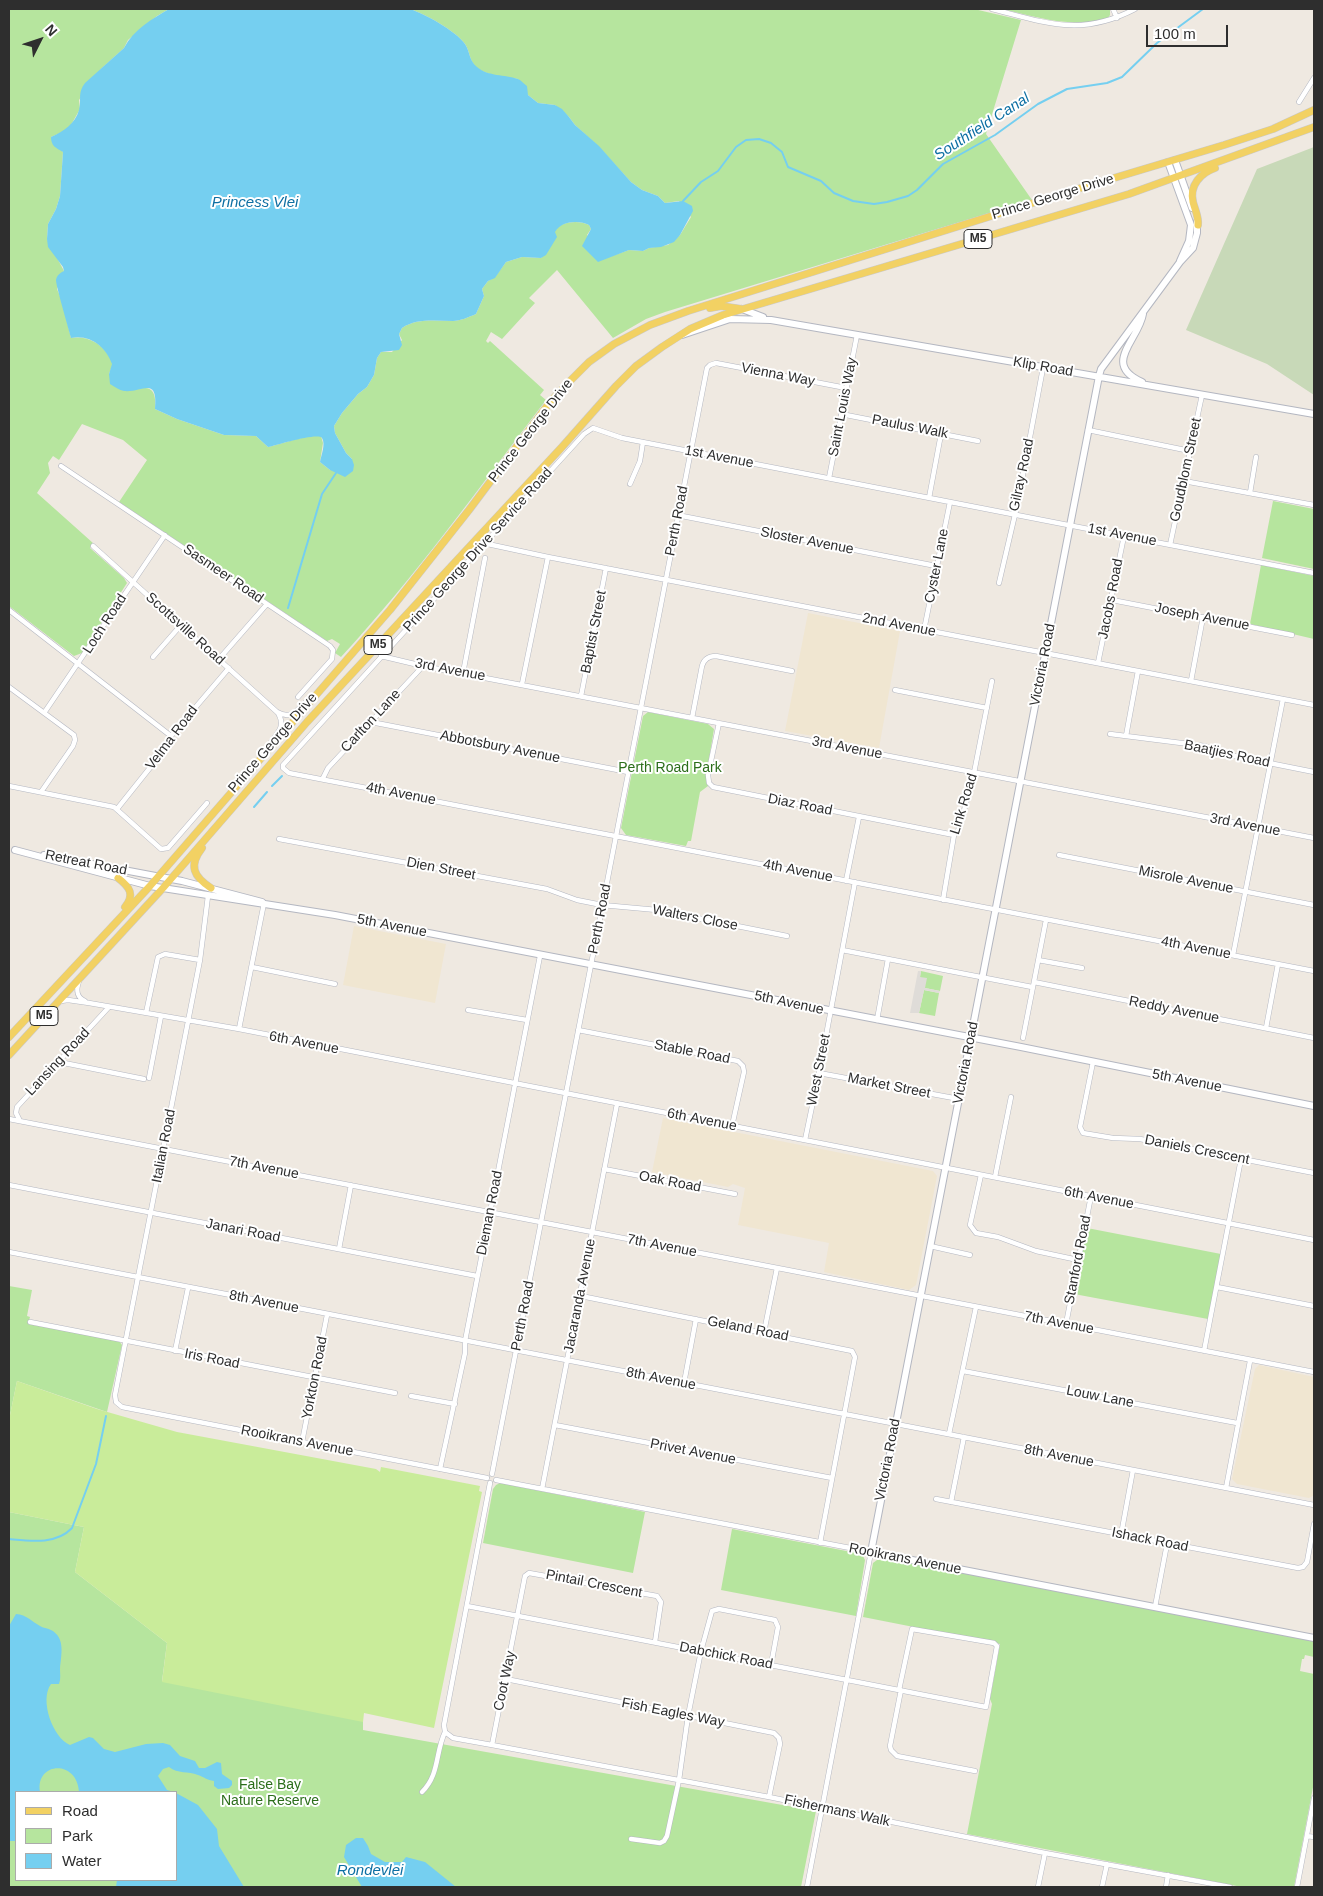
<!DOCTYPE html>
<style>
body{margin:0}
#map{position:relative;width:1323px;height:1896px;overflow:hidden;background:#efe9e1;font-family:Helvetica,sans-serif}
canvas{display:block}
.frame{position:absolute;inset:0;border:10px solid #2e2e2e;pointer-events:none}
.legend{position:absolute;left:15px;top:1791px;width:162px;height:90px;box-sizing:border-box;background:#fff;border:1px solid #ababab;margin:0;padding:6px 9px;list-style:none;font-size:15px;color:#2e2e2e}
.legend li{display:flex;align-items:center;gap:10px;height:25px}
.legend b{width:25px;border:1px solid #ababab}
.north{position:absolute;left:15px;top:15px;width:50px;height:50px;-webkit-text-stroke:4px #fff;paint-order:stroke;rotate:49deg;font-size:14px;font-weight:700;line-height:20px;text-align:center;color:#2e2e2e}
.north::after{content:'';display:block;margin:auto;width:18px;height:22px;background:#2e2e2e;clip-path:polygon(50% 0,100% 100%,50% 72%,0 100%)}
.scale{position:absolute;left:1146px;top:25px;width:82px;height:22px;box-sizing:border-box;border:2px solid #2e2e2e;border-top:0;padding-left:6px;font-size:15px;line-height:18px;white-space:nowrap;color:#2e2e2e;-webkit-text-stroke:4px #fff;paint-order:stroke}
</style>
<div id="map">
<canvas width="1323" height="1896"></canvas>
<div class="frame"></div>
<ul class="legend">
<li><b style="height:6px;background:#f2d163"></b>Road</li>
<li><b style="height:14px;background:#b6e59e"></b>Park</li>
<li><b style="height:14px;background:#75cff0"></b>Water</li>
</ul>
<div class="north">N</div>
<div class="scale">100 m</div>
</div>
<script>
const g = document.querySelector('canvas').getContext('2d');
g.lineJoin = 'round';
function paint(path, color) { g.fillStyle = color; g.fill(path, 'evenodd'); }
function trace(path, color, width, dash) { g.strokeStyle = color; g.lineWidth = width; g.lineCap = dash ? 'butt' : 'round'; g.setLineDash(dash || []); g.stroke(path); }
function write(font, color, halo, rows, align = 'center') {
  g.font = font + ' Helvetica,sans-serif'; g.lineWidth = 4; g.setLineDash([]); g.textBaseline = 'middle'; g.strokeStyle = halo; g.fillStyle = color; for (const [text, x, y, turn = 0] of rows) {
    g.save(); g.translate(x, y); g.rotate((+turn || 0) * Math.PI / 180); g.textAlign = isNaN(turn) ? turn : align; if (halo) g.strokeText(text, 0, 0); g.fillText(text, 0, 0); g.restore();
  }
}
paint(new Path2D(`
 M808,613L900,631L879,748L785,731Z
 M354,926L446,944L435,1003L343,985Z
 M663,1118L933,1171L937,1176L916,1285L909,1290L824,1272L829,1243L738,1225L745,1188L733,1184L728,1187L652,1172Z
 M1259,1365L1314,1377V1495L1309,1498L1237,1484L1232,1479L1255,1369Z`), '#f0e6d1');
paint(new Path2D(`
 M9,9H169L157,16L128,40L124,48L101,69L79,100L80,109L71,125L65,131L51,137L63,152L60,196L56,209L48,224L47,239L64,271L57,289L62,301L71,338C90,335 106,346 113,364L109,374L141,388C155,386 156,398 155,409L177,419L224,435L256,436L268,447C282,444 308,434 321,436L323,443L320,462L330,470L352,459L346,453L335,433L334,426L342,413L358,394L367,387L374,375L377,358L381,352H392L402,340L399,334L402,328C417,318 435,321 453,321C460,321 469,317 476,314L484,296L482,289L488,281L495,277L506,262L522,257L541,258L556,237L554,231C561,221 579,220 589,225L591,229L587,235L609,257L629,250L643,251L649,248L668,245L680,235L691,217L679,201L665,203L658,196L642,190L631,182L598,146L575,125L569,117L555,105L538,103L528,95L518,79C505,77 488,76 477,68C469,61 470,51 465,44C456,31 425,14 410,9H974L1021,20L986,134L1032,200L665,312L646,319L613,338L557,270L529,298L535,303L502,339L491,332L486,341L488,343L490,341L544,390L540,395L546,400C479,488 415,577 341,657L335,653L340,644L332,639L327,641L119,502L147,460L123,440L82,424L59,460L53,456L48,463L50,473L37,493L93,543L90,548L124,578L127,583L82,653L74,656L9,606Z
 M1002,9H1110V15L1108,18C1072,29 1037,17 1002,9Z
 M1273,501L1314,509V569L1262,558Z
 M1261,565L1314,576V639L1250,624Z
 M648,712L708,724L714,729L706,777L708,786L700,792L691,841H688L686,846L626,835L621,828L643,716Z
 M921,971L943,976L940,991L925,988L920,977Z
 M924,990L939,993L935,1016L919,1013Z
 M1087,1228L1221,1254L1208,1319L1074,1294Z
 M9,1286L32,1290L27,1316L30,1317L28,1324L119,1341L122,1345L107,1412L17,1381L9,1420Z
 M500,1483L645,1512L633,1573L483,1543L493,1489L496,1485Z
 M9,1512L84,1527L75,1572L167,1643L162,1681L363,1715V1730L816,1811L801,1887H9ZM16,1792H176V1880H16Z
 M732,1529L862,1554L865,1560L856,1616L721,1590Z
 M881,1557L1314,1641V1657L1305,1655L1304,1659H1302L1300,1671L1314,1674V1782L1294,1887H1242L967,1834L992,1704L990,1699L1000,1644L863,1617L873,1563Z`), '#b6e59e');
paint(new Path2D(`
 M1314,147V395L1267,364L1186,330L1257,169Z`), '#c8d9b8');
paint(new Path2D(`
 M17,1381L97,1409L177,1432L376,1469L380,1472L381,1467L480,1486L479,1491L482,1492L434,1728L364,1713L363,1722L162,1682L167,1643L75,1572L84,1527L9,1512V1420Z`), '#c9ec9a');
paint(new Path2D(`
 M918,971H921L920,977L927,978L925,988L940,991L939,993L924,990L919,1013H910Z`), '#dfdcd8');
paint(new Path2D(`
 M169,9H410C425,14 456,31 465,44C470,51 469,61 477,67C489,77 504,74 518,79C521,80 524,84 527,86L528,95L538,103L555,105L562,109L569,117L575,125L599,146L631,182L642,190L658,196L665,203L683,201L692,206L693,211L680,235L674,242L661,247L649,248L643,251L629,250L598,262L582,246L591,229L589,225C579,220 561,221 555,232L557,237L546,255L541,258L522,257L506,262L495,278L488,281L482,289L484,296L476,314C469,317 460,321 453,321C435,321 417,318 402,328L399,334L402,345L399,350L381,352L377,358L374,375L367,387L358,394L342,413L334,426L335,433L346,453L352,459L354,465L353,471L345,477L330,470L320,462C321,456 326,444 322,438C318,432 277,445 268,447L256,436L224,435L177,419L155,409C158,375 142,393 124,391C119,390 115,387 110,384L109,374L112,364C106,347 90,334 71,338C69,330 56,286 56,280C57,275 60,273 64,271L63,267L48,247L47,239L48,224L56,209L60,196L63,152C56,148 51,146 51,137C64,131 75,124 79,110C82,99 77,94 85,83L124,48C134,29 152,19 169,9Z
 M16,1614C27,1615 31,1621 40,1626C43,1628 47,1628 51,1630C66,1638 61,1655 60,1669C60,1674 61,1679 59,1684H51C39,1700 53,1738 70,1745L89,1737L93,1738L104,1749L115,1752L146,1744L163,1743L170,1745L180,1756L195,1761L199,1768H205L217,1762L221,1763L222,1774L232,1781V1785L229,1788L218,1789L214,1786V1781C207,1780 204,1777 198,1775C188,1771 178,1774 169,1767L163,1769L158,1776L167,1790L174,1792H79C77,1759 35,1762 40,1792H16V1841H9V1626Z
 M176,1793L198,1805L217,1829L219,1846L244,1887H116L117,1880H176Z
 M356,1838H363L368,1846L371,1854L385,1862H402L406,1857L425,1862L456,1887H362L344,1857L346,1845Z`), '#75cff0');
trace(new Path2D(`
 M683,201L701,182L718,171L736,147L746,140L759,139L771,143L782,152L788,167L821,181L834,193L853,201L874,204L887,202L908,196L917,190L943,164L995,135L1038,104L1067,89L1107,83L1122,77L1157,43L1203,9
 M288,608L322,494L336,473
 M272,786L282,776
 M254,807L267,792
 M9,1539C30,1541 56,1545 72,1528L96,1464L106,1416`), '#75cff0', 2);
const street = new Path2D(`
 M992,9C1047,23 1081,37 1135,9
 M1113,9L1117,18
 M1299,102L1314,78
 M841,414L978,441
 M1088,430L1190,451
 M61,466L330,646L333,650L332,659L298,697
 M829,478L857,335
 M1184,481L1314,505
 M630,484L640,461L643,442
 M1250,493L1256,457
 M929,498L941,434
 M677,515L936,566
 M483,543L548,557L1314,705
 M1170,545L1202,395
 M93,546L277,712C293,721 298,708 310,698
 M1314,573L622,438L593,428L584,434L283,765V768L289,773L1314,971
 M999,583L1017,506L1043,368
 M1112,600L1292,635
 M9,610L171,736
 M924,630L950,502
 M381,656L423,666L1314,838
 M153,657L181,625
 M219,659L267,604
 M1098,663L1124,536
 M463,673L485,558
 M1191,681L1203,617
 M522,684L548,557
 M9,687L74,735L75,740L73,746L41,792
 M895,690L987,708
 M581,696L606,568
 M44,713L165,535
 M692,718L702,666C704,659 709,656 716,656L792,671
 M371,722L628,772
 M719,723L708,775L709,783L713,787L954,835
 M1110,734L1205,746L1234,756L1314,772
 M1126,736L1138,671
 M268,747C275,734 287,728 278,713
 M323,778L328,768L423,666
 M9,786L114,807L161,849L168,848L207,803
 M117,809L165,749L171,736L229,668
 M279,839L547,889L577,900L602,905L657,910L787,936
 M1059,855L1314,905
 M846,881L859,817
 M208,896L200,960L115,1395L116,1402L122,1407L487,1478
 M943,900L954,835L959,829L974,773L992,681
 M842,950L1032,987
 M1233,955L1283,699
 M1038,960L1082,968
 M252,967L335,984
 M79,981C76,990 76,997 85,1001
 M1034,982L1314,1038
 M61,1001L68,1000L89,1003L239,1029L1314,1240
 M468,1010L527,1020
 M146,1013L158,957L165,954L200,960
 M877,1020L888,959
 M1266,1028L1278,964
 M239,1029L264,903
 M578,1030L738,1061L743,1066L744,1072L732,1126
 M1023,1038L1046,920
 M59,1062L144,1079
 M1093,1062L1080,1127L1083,1133L1113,1138L1140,1139L1314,1173
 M819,1073L959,1099
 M149,1078L161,1016
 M9,1119L1314,1372
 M20,1121L16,1113L17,1107L109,1007
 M805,1140L819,1073L855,882
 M604,1169L735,1194
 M981,1175L970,1225L976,1233L998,1237L1036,1251L1078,1260
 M995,1177L1011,1097
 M9,1185L477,1276
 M930,1246L970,1255
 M339,1249L351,1185
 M9,1252L1314,1505
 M1217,1287L1314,1306
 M581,1296L852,1351L855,1357L820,1543
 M30,1322L395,1393
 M1066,1324L1091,1196
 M764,1332L777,1268
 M175,1351L188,1288
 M1204,1351L1241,1159
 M963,1371L1237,1423
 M684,1383L696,1319
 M411,1396L455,1404
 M555,1425L832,1478
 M949,1434L976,1307
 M302,1442L327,1315
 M440,1469L465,1353V1341L540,956
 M492,1474L707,368L710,365L716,363L846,388
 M496,1480L871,1552L807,1887
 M1226,1488L1250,1361
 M542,1489L617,1104
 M936,1499L1298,1568L1303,1567L1307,1562L1314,1524
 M951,1502L964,1437
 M1121,1535L1133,1470
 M467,1606L986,1707L997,1646L994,1643L912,1629L899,1690
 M1155,1607L1167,1544
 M506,1679L774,1733L779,1738L780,1744L769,1797
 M901,1690L890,1746L891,1750L897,1756L975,1771
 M445,1732L453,1738L492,1745L769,1797L1045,1853L1230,1887
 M445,1732L444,1725L490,1483
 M492,1745L525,1576L529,1573L657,1596L661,1602L655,1642
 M422,1792C440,1774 435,1753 445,1732
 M1307,1836L1314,1837
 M631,1839L660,1843L664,1841L667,1836L679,1780L688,1716L701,1651L712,1611L719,1609L775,1620L778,1627L771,1665
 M1038,1887L1045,1853
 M1102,1887L1107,1864
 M1166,1887L1168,1875
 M1297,1887L1314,1798`);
const secondary = new Path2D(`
 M1175,160L1192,208
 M1168,162L1191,225L1189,241L1180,261
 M1197,222V233L1193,248L1180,262L1118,346L1101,369L1099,376L871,1552L1314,1638
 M742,309L763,317
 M682,335L730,319L771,320L1314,414
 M1142,382C1101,364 1139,340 1143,314
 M15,850L150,886L335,915L1021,1047L1314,1106
 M44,855L182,881L262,902`);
const primary = new Path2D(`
 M1198,225C1199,217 1195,210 1193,202C1189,185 1201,173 1215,168
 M710,308L721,306L741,309
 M202,848C188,866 194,877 211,888
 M118,878C130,887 135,895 125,907
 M9,1037L150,886L390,610L469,510L550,402L567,384L589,362L614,344L650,325L688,311L1084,187L1224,145L1273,129L1314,110
 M9,1055L163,888L307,722L562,447L616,386L636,366L662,347L690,329L723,315L1129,194L1314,127`);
trace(street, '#b4b7c1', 5.5);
trace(secondary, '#b4b7c1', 8);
trace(primary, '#c9c9c9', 8);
trace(street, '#fff', 4.5);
trace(secondary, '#fff', 6);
trace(primary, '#f2d163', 7);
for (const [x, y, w] of [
 [978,239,28],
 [378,645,28],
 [44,1016,28]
]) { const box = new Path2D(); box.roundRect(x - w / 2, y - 9.5, w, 19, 4); g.fillStyle = '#fff'; g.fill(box); trace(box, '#2e2e2e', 1); }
write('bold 12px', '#2e2e2e', null, [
 ["M5",978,239],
 ["M5",378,645],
 ["M5",44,1016]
]);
write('14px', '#2e2e2e', '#fff', [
 ["Prince George Drive",1053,197,-17],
 ["Klip Road",1043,367,10],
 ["Vienna Way",778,375,11],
 ["Saint Louis Way",843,407,-79],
 ["Paulus Walk",910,427,11],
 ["Prince George Drive",531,431,-52],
 ["1st Avenue",719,457,11],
 ["Goudblom Street",1186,470,-78],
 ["Gilray Road",1022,475,-78],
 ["Perth Road",677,521,-79],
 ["1st Avenue",1122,535,11],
 ["Sloster Avenue",807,541,11],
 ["Prince George Drive Service Road",478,550,-48],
 ["Cyster Lane",937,566,-79],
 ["Sasmeer Road",223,574,34],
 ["Jacobs Road",1111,599,-79],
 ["Joseph Avenue",1202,617,11],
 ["Loch Road",105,624,-57],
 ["2nd Avenue",899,625,11],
 ["Scottsville Road",185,629,42],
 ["Baptist Street",594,632,-79],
 ["Victoria Road",1043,665,-79],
 ["3rd Avenue",450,670,11],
 ["Carlton Lane",371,721,-47],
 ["Velma Road",172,738,-53],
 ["Prince George Drive",273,743,-49],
 ["Abbotsbury Avenue",500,747,11],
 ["3rd Avenue",847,748,11],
 ["Baatjies Road",1227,754,12],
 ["4th Avenue",401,794,11],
 ["Link Road",964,804,-73],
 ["Diaz Road",800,805,11],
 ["3rd Avenue",1245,825,11],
 ["Retreat Road",86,863,11],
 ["Dien Street",441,869,11],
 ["4th Avenue",798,871,11],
 ["Misrole Avenue",1186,880,11],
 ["Walters Close",695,918,11],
 ["Perth Road",600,919,-79],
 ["5th Avenue",392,926,11],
 ["4th Avenue",1196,948,11],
 ["5th Avenue",789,1003,12],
 ["Reddy Avenue",1174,1010,11],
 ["6th Avenue",304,1043,11],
 ["Stable Road",692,1052,11],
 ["Lansing Road",58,1062,-47],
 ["Victoria Road",966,1063,-79],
 ["West Street",819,1070,-79],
 ["5th Avenue",1187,1081,11],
 ["Market Street",889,1086,11],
 ["6th Avenue",702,1120,11],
 ["Italian Road",164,1146,-79],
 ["Daniels Crescent",1197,1150,11],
 ["7th Avenue",264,1168,11],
 ["Oak Road",670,1182,11],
 ["6th Avenue",1099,1198,11],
 ["Dieman Road",490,1213,-79],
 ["Janari Road",243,1231,11],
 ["7th Avenue",662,1246,11],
 ["Stanford Road",1078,1260,-79],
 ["Jacaranda Avenue",580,1296,-79],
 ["8th Avenue",264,1302,11],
 ["Perth Road",523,1316,-79],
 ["7th Avenue",1059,1323,11],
 ["Geland Road",748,1329,11],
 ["Iris Road",212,1359,11],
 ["Yorkton Road",315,1378,-79],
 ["8th Avenue",661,1379,11],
 ["Louw Lane",1100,1397,11],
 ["Rooikrans Avenue",297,1441,11],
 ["Privet Avenue",693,1452,11],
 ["8th Avenue",1059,1456,11],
 ["Victoria Road",888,1460,-79],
 ["Ishack Road",1150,1540,11],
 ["Rooikrans Avenue",905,1559,11],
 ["Pintail Crescent",594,1584,11],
 ["Dabchick Road",726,1656,11],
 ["Coot Way",505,1681,-78],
 ["Fish Eagles Way",673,1713,11],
 ["Fishermans Walk",837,1811,12]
]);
write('14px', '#2c6e1b', '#fff', [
 ["Perth Road Park",670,768],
 ["False Bay",270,1785],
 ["Nature Reserve",270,1801]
]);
write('italic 15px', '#0d6fa3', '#fff', [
 ["Southfield Canal",982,127,-33],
 ["Princess Vlei",255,203],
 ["Rondevlei",370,1871]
]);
</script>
